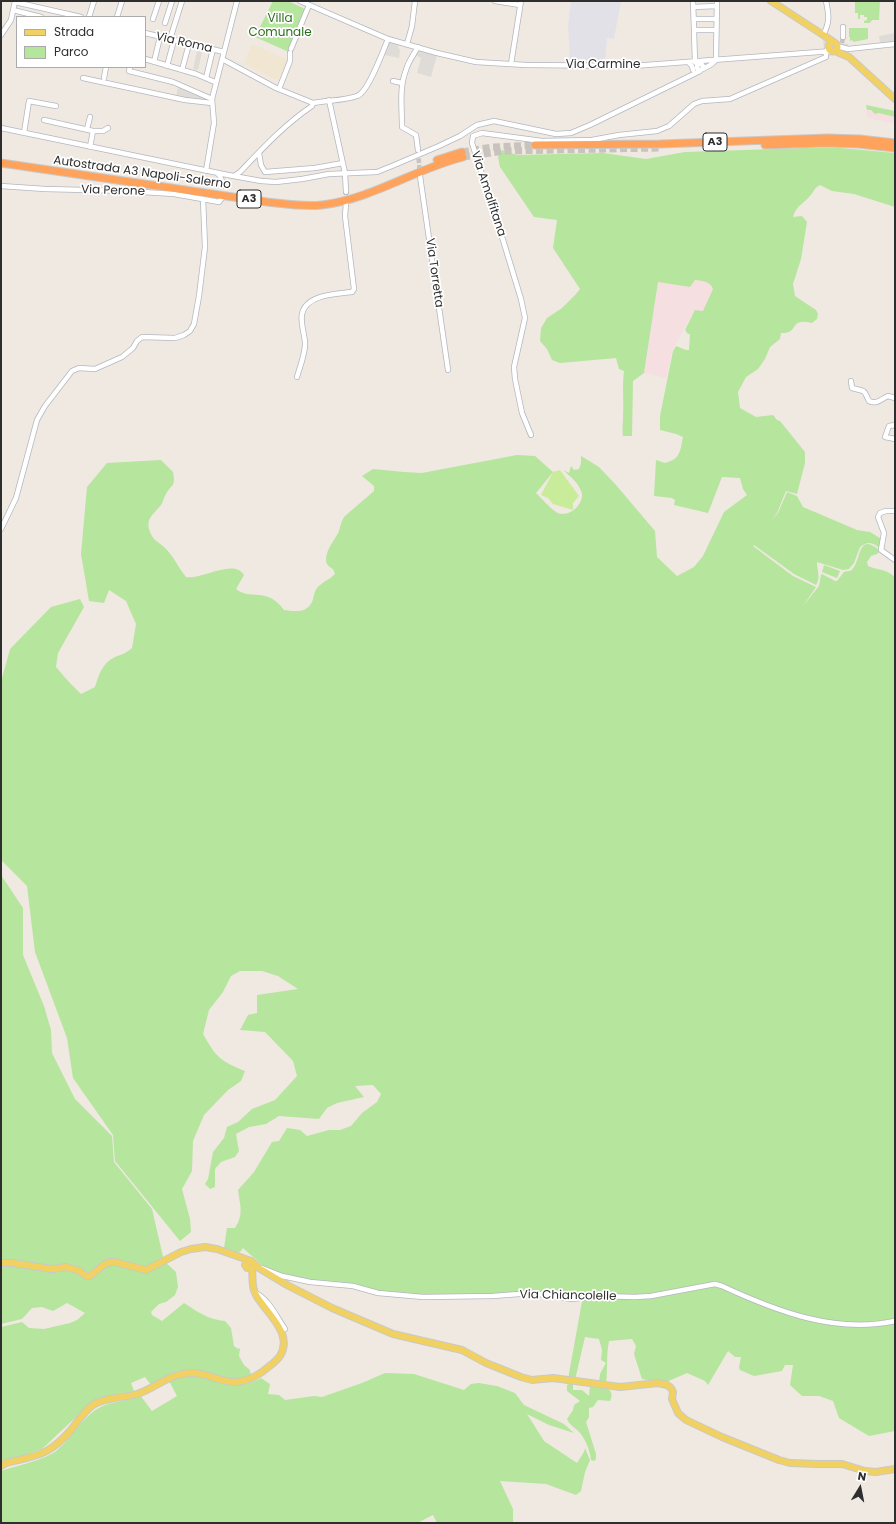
<!DOCTYPE html>
<style>
body{margin:0}
#map{position:relative;width:896px;height:1524px;overflow:hidden;background:#efe9e1;font-family:Poppins,sans-serif}
canvas{display:block}
.frame{position:absolute;inset:0;border:2px solid #2e2e2e;pointer-events:none}
.legend{position:absolute;left:16px;top:16px;width:130px;height:52px;box-sizing:border-box;background:#fff;border:1px solid #ababab;margin:0;padding:5px 7px;list-style:none;font-size:12px;color:#2e2e2e}
.legend li{display:flex;align-items:center;gap:8px;height:20px}
.legend b{width:20px;border:1px solid #ababab}
.north{position:absolute;left:840px;top:1468px;width:40px;height:40px;-webkit-text-stroke:3px #fff;paint-order:stroke;rotate:10deg;font-size:11px;font-weight:700;line-height:16px;text-align:center;color:#2e2e2e}
.north::after{content:'';display:block;margin:auto;width:14px;height:18px;background:#2e2e2e;clip-path:polygon(50% 0,100% 100%,50% 72%,0 100%)}
</style>
<div id="map">
<canvas width="896" height="1524"></canvas>
<div class="frame"></div>
<ul class="legend">
<li><b style="height:5px;background:#f2d163"></b>Strada</li>
<li><b style="height:11px;background:#b6e59e"></b>Parco</li>
</ul>
<div class="north">N</div>
</div>
<script>
const g = document.querySelector('canvas').getContext('2d');
g.lineJoin = 'round';
function paint(path, color) { g.fillStyle = color; g.fill(path, 'evenodd'); }
function trace(path, color, width, dash) { g.strokeStyle = color; g.lineWidth = width; g.lineCap = dash ? 'butt' : 'round'; g.setLineDash(dash || []); g.stroke(path); }
function write(font, color, halo, rows, align = 'center') {
  g.font = font + ' Poppins,sans-serif'; g.lineWidth = 3.5; g.setLineDash([]); g.textBaseline = 'middle'; g.strokeStyle = halo; g.fillStyle = color; for (const [text, x, y, turn = 0] of rows) {
    g.save(); g.translate(x, y); g.rotate((+turn || 0) * Math.PI / 180); g.textAlign = isNaN(turn) ? turn : align; if (halo) g.strokeText(text, 0, 0); g.fillText(text, 0, 0); g.restore();
  }
}
paint(new Path2D(`
 M571,1H621L614,39L607,38L605,60H574L570,59L568,26Z`), '#e3e1e8');
paint(new Path2D(`
 M252,44L288,60L278,81L244,64Z`), '#f0e6d1');
paint(new Path2D(`
 M869,109L895,117V124L869,118L866,114L867,111Z
 M695,280L708,282L711,284L713,289L703,311L695,310L673,348L666,378L644,373L658,282L690,287Z`), '#f5dfe0');
paint(new Path2D(`
 M273,1H288L305,9L302,16L303,17L289,52L255,37Z
 M855,1H880L879,20H872L870,23H864V21L867,20V17H864V15H860V19H858V13H855Z
 M849,28H868V39L853,42V40L850,41V37H849Z
 M866,105L895,111V117L879,113L875,114L871,110H867Z
 M805,148H840L895,153V207L854,194L832,191L820,185C814,188 814,192 809,197C803,204 796,206 793,217L802,216L807,222L801,259L793,284L795,296L816,310L818,314L817,319L812,323C788,317 800,334 781,333L780,339L770,347L765,359L758,369L746,377L738,392L740,408L756,417L773,415L777,420L780,421L805,452V463L797,494L786,491L777,513L772,520L778,513L787,492L797,496L803,507L857,530L870,532L880,538L882,541L880,549C873,542 868,541 860,547L854,563L849,569L843,570L817,562C817,571 821,578 816,585L794,574L754,545L753,546L793,576L816,587L803,606L819,586L821,575L822,574L835,581H837L844,572C846,571 848,571 850,571C862,565 856,529 880,551L877,554L871,556L867,562L868,566C879,571 885,568 895,577V1431L869,1436L839,1418L833,1401L819,1396H802L790,1385L793,1365H785L782,1371L754,1376L740,1370L739,1367L741,1357H735L728,1351L708,1385L705,1381L687,1373L664,1383L642,1379L634,1354L636,1346L632,1339L609,1341C606,1355 608,1369 606,1383L599,1382L600,1374L606,1363L601,1360L602,1350L599,1339L585,1337L575,1380L568,1379L583,1296H565L532,1292L508,1294L423,1296L397,1294L324,1283L282,1274L264,1267L243,1248L240,1252L236,1253L224,1248L227,1228H235C244,1215 240,1205 238,1190L254,1172L272,1142L279,1141L287,1128L300,1130L307,1136L329,1130H340L351,1126L362,1113L377,1102L381,1094L373,1085L355,1086L364,1097L337,1103L327,1108L319,1119L279,1116L266,1124L249,1127L236,1134L239,1151L235,1157L221,1162L215,1169V1187L210,1189L205,1184L208,1179L213,1152L224,1138L227,1127L238,1122L252,1109L275,1100L297,1076L293,1061L265,1032L240,1030L248,1015L257,1013V995L298,989L278,976L262,971H240L231,976L223,992L209,1010L203,1034C216,1057 220,1061 245,1071L241,1081L228,1090L204,1115L193,1141L192,1171L182,1189L190,1219L191,1232L180,1241L115,1161L113,1135L73,1078L67,1038L35,952L27,886L1,860V682L10,649L51,607L80,599L84,607L58,653L56,667L69,682L81,694L95,687C99,675 102,663 115,657C122,654 125,654 132,648L136,624L126,601L109,590L104,603L89,601L81,554L87,487L107,463L161,460L173,472C176,488 171,484 166,494C164,497 163,502 161,505C153,515 144,519 151,534C153,540 160,543 164,547C173,555 178,567 186,577C202,580 233,558 244,575L236,589C250,601 267,586 284,610C294,611 306,614 312,602C314,597 314,592 317,588C322,582 329,580 335,574L333,569C329,567 326,564 326,560C326,549 335,540 339,531C341,525 341,521 345,516L374,491V486L362,476L373,469L404,472L422,473L517,455L535,456L553,472L536,493C542,499 549,507 556,512C567,519 583,506 582,494C580,484 570,476 563,470L569,473L571,466L574,470L579,469L581,463V456L599,467L616,485L655,531L657,557L677,576L694,567L703,556L724,512L747,495L743,489L740,478L722,477L708,513L674,505L675,500L672,498L654,496L656,460L665,463C681,459 680,451 683,437L676,434L660,430V416L673,351L676,346L686,350H689L690,334H688L685,330L695,310L703,311L713,289C710,281 703,281 695,280L690,287L658,282L644,373L633,381L632,436H623C622,429 623,424 623,416C624,401 622,386 624,371L619,369L616,358L560,363L552,360L547,349L540,341L541,328L547,318L562,308L576,294L580,289L553,248L557,220L534,217L500,167L498,157L502,150L517,155L603,153L646,159L685,152Z
 M824,565L840,571L837,578L822,572Z
 M1,875L23,908V955L44,1006L51,1030L52,1053L75,1099L112,1136L114,1162L152,1209L164,1261L176,1272L178,1287L175,1295L166,1302L159,1304L151,1312L152,1315L162,1321L184,1303C198,1312 209,1320 225,1321L231,1328L234,1346L238,1349L240,1348L239,1356L244,1365L250,1370L251,1376C227,1386 207,1366 184,1370C172,1371 161,1379 151,1385L145,1377L131,1383L134,1391L92,1402L42,1449L1,1463V1327L22,1322L29,1328L44,1329L70,1323L77,1320L85,1313L67,1303L53,1311L42,1307L32,1308L22,1319L1,1324Z
 M385,1373L414,1374L464,1390L471,1384L479,1383L497,1386L515,1393L524,1405L564,1424L574,1433L549,1425L527,1414L544,1441L577,1463L584,1452L585,1448L590,1460L585,1472L581,1491L576,1495L546,1484L500,1481L513,1509V1523H437L433,1515L417,1523H1V1471C16,1466 44,1460 56,1451C70,1440 83,1417 97,1409C110,1400 127,1403 140,1395L152,1411L177,1396L169,1381C177,1379 186,1375 194,1376C219,1380 236,1392 261,1378L270,1384L268,1394L279,1395L285,1400L314,1396L322,1397L362,1383Z
 M571,1383L573,1384V1390H582L589,1396L590,1386L593,1384L598,1388L603,1386C610,1389 614,1393 610,1401L598,1400L593,1407L589,1408V1417L586,1422L596,1454V1459L594,1461L591,1460C590,1451 586,1440 580,1433C576,1428 569,1425 567,1419L573,1410L574,1405L580,1401L567,1391V1385Z`), '#b6e59e');
paint(new Path2D(`
 M560,470L579,496L573,503V510L553,504L548,498L541,495L553,472Z`), '#c9ec9a');
paint(new Path2D(`
 M895,33V42L880,43L879,36Z
 M827,35L839,43L848,44L849,54L844,55L834,54L825,58L823,40Z
 M390,41L399,44L398,48L400,49L399,58L384,55Z
 M418,49L437,55L431,77L417,73L421,58L415,55Z
 M197,51L202,52L198,70L193,69Z
 M178,87L208,98V101L176,97Z`), '#dfdcd8');
trace(new Path2D(`
 M842,43L843,37
 M418,152L420,174`), '#c8c4bd', 4.5, [4.5, 2]);
trace(new Path2D(`
 M462,152L492,147L535,145
 M463,157L504,151L659,148`), '#c8c4bd', 7, [7, 3.5]);
const minor = new Path2D(`
 M300,1L388,39L437,53L476,62L526,65L633,66L832,51
 M495,1L520,5
 M693,1L694,30H716
 M15,2L81,17
 M693,7L717,6
 M13,10L41,17
 M89,17L94,1
 M117,17L122,1
 M153,19L159,1
 M694,19H716
 M165,23L172,1
 M694,32L695,62L696,63
 M145,33L224,52
 M1,35L11,20L15,1
 M823,35C830,23 829,15 826,1
 M843,37V27
 M170,39L182,1
 M407,44L412,26L415,1
 M418,47C414,54 408,62 406,70C399,88 402,108 402,127L416,135L418,150
 M841,47L848,49L895,44
 M291,49L309,5
 M145,59L196,74L215,82
 M222,59L276,88L313,103
 M716,60L717,1
 M154,62L160,37
 M689,63L692,66L693,70
 M697 67a3 3 0 1 1 6 0a3 3 0 1 1-6 0Z
 M511,64L521,1
 M167,66L174,40
 M130,67L129,71L173,82L212,99
 M703,69L712,64L716,60
 M182,70L189,44
 M83,78L185,100L212,103
 M104,78L106,67
 M206,78L213,49
 M393,81L402,83
 M279,89L290,61V53
 M329,100L345,173L346,192
 M313,103C327,100 343,101 357,96C368,93 383,51 388,39
 M44,120L93,131H103L108,128
 M1,128L228,175L261,181L276,182L302,179L329,174L377,172L392,166L439,146L460,136L477,125L494,121L556,134L571,133L590,125L700,71
 M87,129L90,117
 M24,133L29,101L56,106
 M90,147L93,131
 M259,153L261,165L265,172L315,168L343,163
 M206,171L214,123L212,99L237,1
 M217,173L220,176L224,186
 M234,176L240,172C263,148 284,125 312,106L313,103
 M420,176L448,370
 M1,186L45,189L127,191L174,194L219,202L222,198
 M297,377C300,366 305,355 305,344C305,334 300,324 302,314C306,294 337,294 352,292L354,289L345,216L346,203
 M851,381L852,388C867,392 863,389 869,401C877,405 881,399 888,396L895,398
 M895,425L889,426L885,437L895,439
 M531,435L522,413L515,379L514,367L525,318L521,299L503,240L472,143L473,136L482,133L542,141L592,140L619,135L657,131L669,126L694,104L702,101L730,99L826,57V51L829,48
 M895,511H886L880,513L878,517L884,533L881,550L895,560
 M1,529L16,498L37,420L45,406L72,371L79,368L95,369L122,357L133,348L137,341L142,337L175,338L184,335L190,331L194,324L199,296L205,247L203,199
 M262,1268L282,1276L310,1282L353,1286L378,1293L423,1297L493,1296L532,1293L572,1299L597,1296L635,1297L651,1296L715,1284L722,1286C776,1311 835,1334 895,1321
 M254,1292C269,1299 276,1316 285,1329`);
const major = new Path2D(`
 M771,1L834,42
 M828.5 47a4.5 4.5 0 1 1 9 0a4.5 4.5 0 1 1-9 0Z
 M835,51L849,57L895,99
 M248,1261L245,1265L247,1268H252L254,1265
 M1,1263H13L52,1269L66,1267L80,1271L86,1276H90L105,1264L110,1262H115L146,1270L181,1252L191,1249L205,1247L217,1249L251,1261L259,1268L287,1285L332,1308L393,1334L462,1350L486,1363L521,1377L532,1380L553,1378L620,1387L658,1383L667,1385L671,1388L673,1392L672,1399L678,1413L686,1420L722,1437L779,1460L790,1463L818,1464H842L865,1471L876,1472L895,1469
 M1,1466L6,1463C38,1455 48,1456 71,1430C77,1422 85,1410 93,1405C105,1397 124,1398 137,1394C151,1390 162,1380 175,1376C211,1363 224,1398 262,1372C268,1367 276,1362 280,1356C294,1333 266,1313 256,1295C251,1287 253,1277 252,1268`);
const highway = new Path2D(`
 M535,145L660,144L827,138L860,139L895,143
 M765,145L826,143L858,144L895,148
 M437,160L462,152
 M1,163L267,202C285,204 303,207 322,205C372,199 415,169 463,157`);
trace(minor, '#b4b7c1', 6);
trace(major, '#c9c9c9', 8);
trace(highway, '#c9c9c9', 9);
trace(minor, '#fff', 4.5);
trace(major, '#f2d163', 6);
trace(highway, '#ffa35c', 7);
for (const [x, y, w] of [
 [715,142,24],
 [249,199,24]
]) { const box = new Path2D(); box.roundRect(x - w / 2, y - 9, w, 18, 3); g.fillStyle = '#fff'; g.fill(box); trace(box, '#2e2e2e', 1); }
write('bold 11px', '#2e2e2e', null, [
 ["A3",715,142],
 ["A3",249,199]
]);
write('12px', '#2c6e1b', '#fff', [
 ["Villa",280,19],
 ["Comunale",280,33]
]);
write('12px', '#2e2e2e', '#fff', [
 ["Via Roma",184,43,13],
 ["Via Carmine",603,65],
 ["Autostrada A3 Napoli-Salerno",142,173,8],
 ["Via Perone",113,191,2],
 ["Via Amalfitana",488,194,72],
 ["Via Torretta",434,273,82],
 ["Via Chiancolelle",568,1296,1]
]);
</script>
